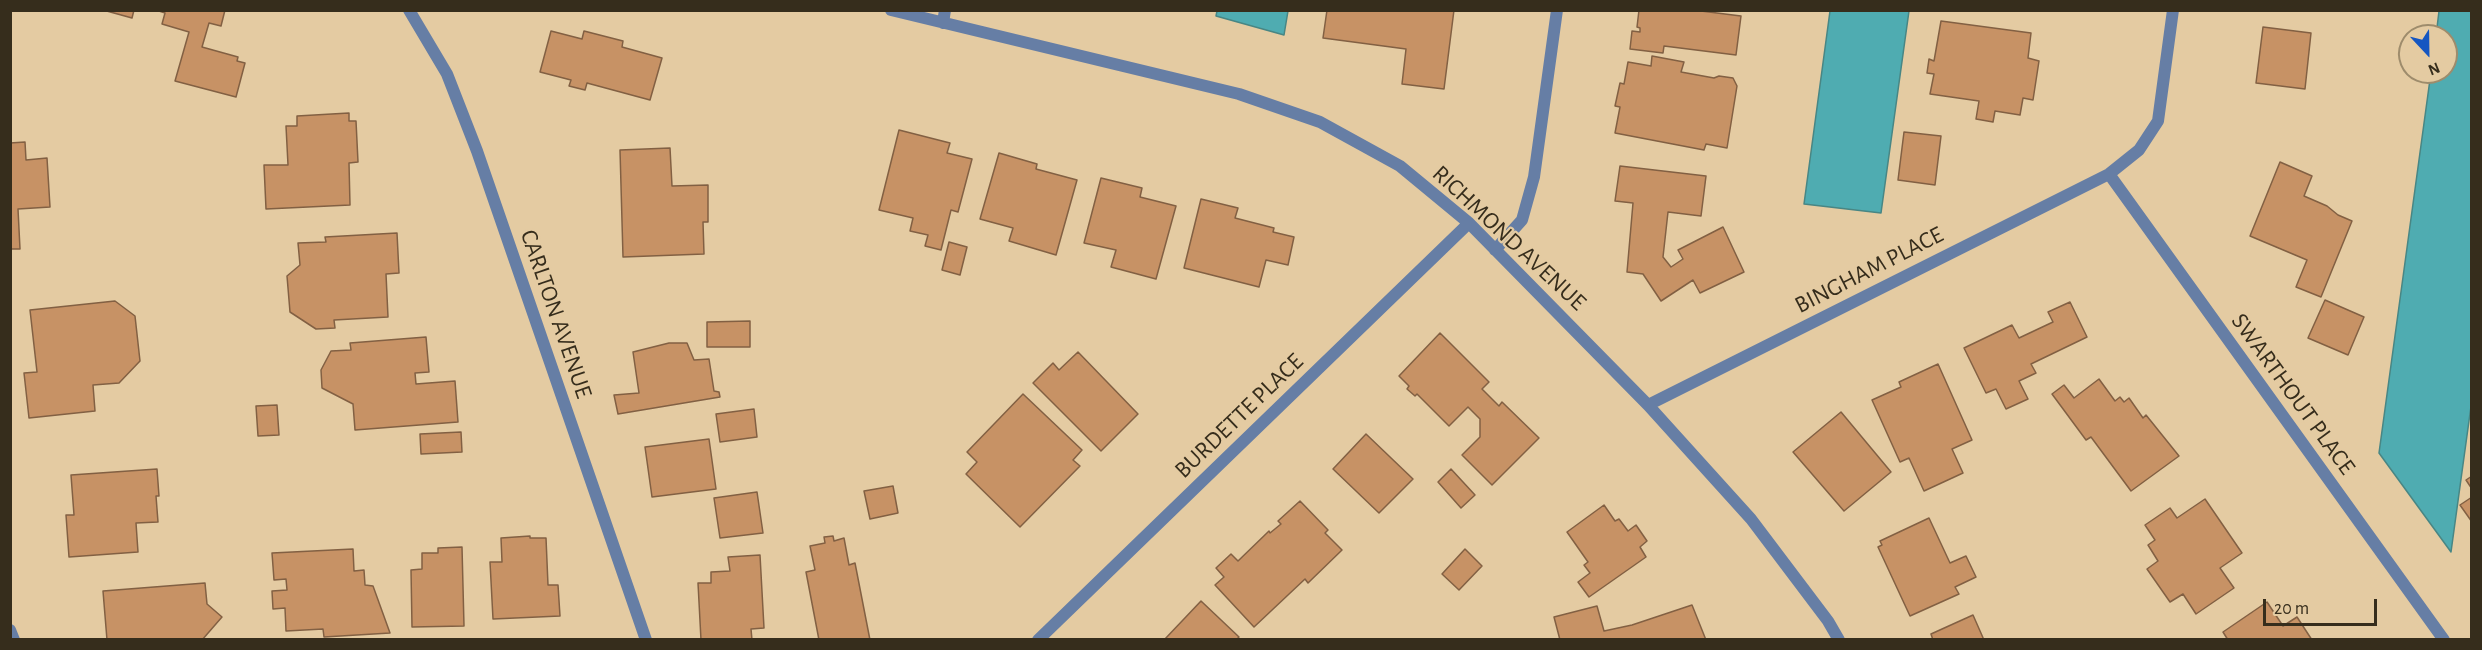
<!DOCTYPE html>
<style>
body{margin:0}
#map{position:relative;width:2482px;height:650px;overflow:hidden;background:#e4cba2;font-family:"Alegreya Sans",sans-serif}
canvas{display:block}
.frame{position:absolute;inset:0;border:12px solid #362d1c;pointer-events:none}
.north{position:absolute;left:2398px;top:24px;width:60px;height:60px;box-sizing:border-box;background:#e4cba2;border:2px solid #9e8c6c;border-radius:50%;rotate:158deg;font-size:16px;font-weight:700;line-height:24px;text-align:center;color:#362d1c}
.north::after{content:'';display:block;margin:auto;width:21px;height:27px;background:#1556c1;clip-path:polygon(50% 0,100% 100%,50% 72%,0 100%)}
.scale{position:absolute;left:2263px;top:599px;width:114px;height:27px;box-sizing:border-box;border:3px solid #362d1c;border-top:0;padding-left:8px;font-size:18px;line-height:21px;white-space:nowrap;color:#362d1c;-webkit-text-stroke:4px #e4cba2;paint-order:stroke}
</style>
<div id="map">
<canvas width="2482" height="650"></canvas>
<div class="frame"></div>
<div class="north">N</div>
<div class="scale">20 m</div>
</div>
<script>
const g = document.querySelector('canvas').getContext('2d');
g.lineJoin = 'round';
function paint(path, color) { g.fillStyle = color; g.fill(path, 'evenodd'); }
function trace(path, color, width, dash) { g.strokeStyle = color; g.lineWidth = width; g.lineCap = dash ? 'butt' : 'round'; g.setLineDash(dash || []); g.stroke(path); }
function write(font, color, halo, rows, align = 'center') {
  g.font = font + ' "Alegreya Sans",sans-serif'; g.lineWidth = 4.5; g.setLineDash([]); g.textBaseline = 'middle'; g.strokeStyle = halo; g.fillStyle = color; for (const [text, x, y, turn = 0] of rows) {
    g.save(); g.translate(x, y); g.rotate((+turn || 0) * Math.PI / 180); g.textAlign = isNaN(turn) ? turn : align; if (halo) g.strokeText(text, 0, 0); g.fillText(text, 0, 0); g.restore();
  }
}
const water = new Path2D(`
 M1217,11H1288L1284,35L1216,16Z
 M1830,11H1909L1881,213L1804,204Z
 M2439,11H2472V399L2451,552L2379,453L2431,72H2446V36H2436Z`);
paint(water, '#4facb1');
trace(water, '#488684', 1.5);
const building = new Path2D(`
 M103,10H134L132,18Z
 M156,10H225L221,26L209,23L202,47L238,57L237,61L245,63L236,97L175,81L189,32L162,24L165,13Z
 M1327,10H1454L1444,89L1402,84L1406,49L1323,38Z
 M1639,10H1693L1741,16L1736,55L1664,46L1663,53L1630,49L1632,31L1640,32V28L1637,27Z
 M1941,21L2031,33L2028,58L2039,61L2033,100L2023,98L2020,115L1995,111L1993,122L1976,119L1979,101L1930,94L1934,74L1927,73L1929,59L1934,61Z
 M2263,27L2311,33L2305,89L2256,83Z
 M551,31L582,39L584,31L623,41L622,47L662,58L650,100L587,83L585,90L569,86L571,80L540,72Z
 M1652,56L1684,62L1681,72L1714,78L1719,76L1733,78L1737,86L1727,148L1706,144L1704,150L1615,133L1620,107L1615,106L1620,83L1624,84L1628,62L1651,66Z
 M349,113V121H356L358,162L349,163L350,205L266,209L264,165H288L286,126H297V116Z
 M899,130L950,143L947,153L972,159L958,212L951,210L941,250L925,246L928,235L910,231L913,218L879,210Z
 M1904,132L1941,136L1935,185L1898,180Z
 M25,142L26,160L47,158L50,207L18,209L20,249H10V143Z
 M670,148L672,186L708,185V222H703L704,254L623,257L620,150Z
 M999,153L1037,164L1036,169L1077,180L1056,255L1009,241L1013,228L980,219Z
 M2280,162L2312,176L2304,196L2327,206L2338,215L2352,221L2321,297L2296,287L2307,260L2250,236Z
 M1620,166L1706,176L1701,216L1668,212L1663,257L1671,267L1683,259L1678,250L1723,227L1744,272L1700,293L1693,280L1661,301L1643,274L1627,272L1633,203L1615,201Z
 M1101,178L1142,188L1140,197L1176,206L1156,279L1111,267L1116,250L1084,243Z
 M1201,199L1238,208L1235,218L1274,228L1273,232L1294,237L1288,265L1266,260L1259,287L1184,268Z
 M397,233L399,273L386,274L388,317L334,320L335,328L316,329L290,312L287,276L300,265L298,243L326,242L325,237Z
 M949,242L967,247L960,275L942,270Z
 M2325,300L2364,317L2348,355L2308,338Z
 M115,301L135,316L140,361L119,383L93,385L95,411L29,418L24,373L37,372L30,310Z
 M2070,302L2087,337L2031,364L2036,373L2019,381L2028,399L2006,409L1996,389L1986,393L1964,348L2012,325L2019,338L2053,322L2048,312Z
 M750,321V347H707V322Z
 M1440,333L1489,382L1482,389L1499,406L1502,402L1539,438L1492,485L1462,455L1480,437V419L1468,407L1449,426L1417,394L1415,396L1407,389L1409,386L1399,376Z
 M426,337L429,372L415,373L416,384L455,381L458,422L355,430L353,404L322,388L321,370L331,351L351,350L350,343Z
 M669,343H687L694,360L709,359L714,391L719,392L720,397L618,414L614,395L639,393L633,352Z
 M1078,352L1138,414L1101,451L1033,383L1053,363L1059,370Z
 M1938,364L1972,440L1952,449L1963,473L1924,491L1909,458L1900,462L1872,400L1901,387L1899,382Z
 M2099,379L2115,401L2120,397L2124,402L2129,398L2143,418L2146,415L2179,456L2131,491L2091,437L2086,440L2052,394L2064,385L2074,398Z
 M1023,394L1082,450L1073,460L1080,466L1020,527L966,474L977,462L967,452Z
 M277,405L279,435L258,436L256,406Z
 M754,409L757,437L720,442L716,414Z
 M1841,412L1891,472L1844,511L1793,452Z
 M461,432L462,452L421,454L420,434Z
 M1366,434L1413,479L1379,513L1333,469Z
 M709,439L716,489L652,497L645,447Z
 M157,469L159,496H156L158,522L136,523L138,552L69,557L66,515H74L71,475Z
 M1451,469L1475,495L1461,508L1438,482Z
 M2472,476V489L2466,480Z
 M893,486L898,513L870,519L864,491Z
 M757,492L763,533L720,538L714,498Z
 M2472,497V522L2460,505Z
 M2205,499L2242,553L2220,568L2234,588L2196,614L2183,594L2170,602L2147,569L2158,561L2148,545L2155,540L2145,525L2170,508L2177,518Z
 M1300,501L1328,530L1325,533L1342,550L1308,583L1305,579L1254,627L1215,585L1224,577L1216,568L1231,554L1238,561L1269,531L1270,533L1281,524L1278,521Z
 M1604,505L1615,521L1619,519L1628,531L1636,525L1647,541L1640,547L1646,557L1589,597L1578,582L1590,573L1584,565L1588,562L1567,532Z
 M1929,518L1950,563L1966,556L1976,577L1955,587L1959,594L1910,616L1878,547L1882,545L1880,541Z
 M530,536V538H546L548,585H558L560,616L493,619L490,562H502L501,538Z
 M833,536L834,541L844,538L849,565L855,563L870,640H819L806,572L815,570L810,546L825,543L824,537Z
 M462,547L464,626L412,627L411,570L422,569V553H438V548Z
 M353,549L354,571L364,570L365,585L373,586L390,633L324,637L323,629L286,631L285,608L273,609L272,591L287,590L286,579L274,580L272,553Z
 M1465,549L1482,566L1459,590L1442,574Z
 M760,555L764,628L751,629L752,640H701L698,583H711V572L730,571L728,557Z
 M205,583L207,604L222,617L202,640H107L103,591Z
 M1201,601L1239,637L1236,640H1164Z
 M2267,602L2283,626L2297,617L2312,640H2228L2223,632Z
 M1692,605L1706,640H1560L1554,617L1597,606L1604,631L1632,625Z
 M1973,615L1984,640H1933L1931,634Z`);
paint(building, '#c79265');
trace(building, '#826043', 1.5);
trace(new Path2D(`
 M409,10L447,74L477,151L646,640
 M891,10L1239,94L1320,122L1400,166L1469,223L1648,405L1751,519L1828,621L1839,640
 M943,23L945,10
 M2109,174L2444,640
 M1495,250L1522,220L1534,177L1557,10
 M1648,405L2109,174L2139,150L2158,121L2173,10
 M10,630L14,640
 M1038,640L1469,223`), '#667ea5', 12);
write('24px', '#362d1c', '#e4cba2', [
 ["RICHMOND AVENUE",1509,238,43],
 ["BINGHAM PLACE",1869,270,-27],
 ["CARLTON AVENUE",556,314,71],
 ["SWARTHOUT PLACE",2293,394,54],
 ["BURDETTE PLACE",1239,416,-44]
]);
</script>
